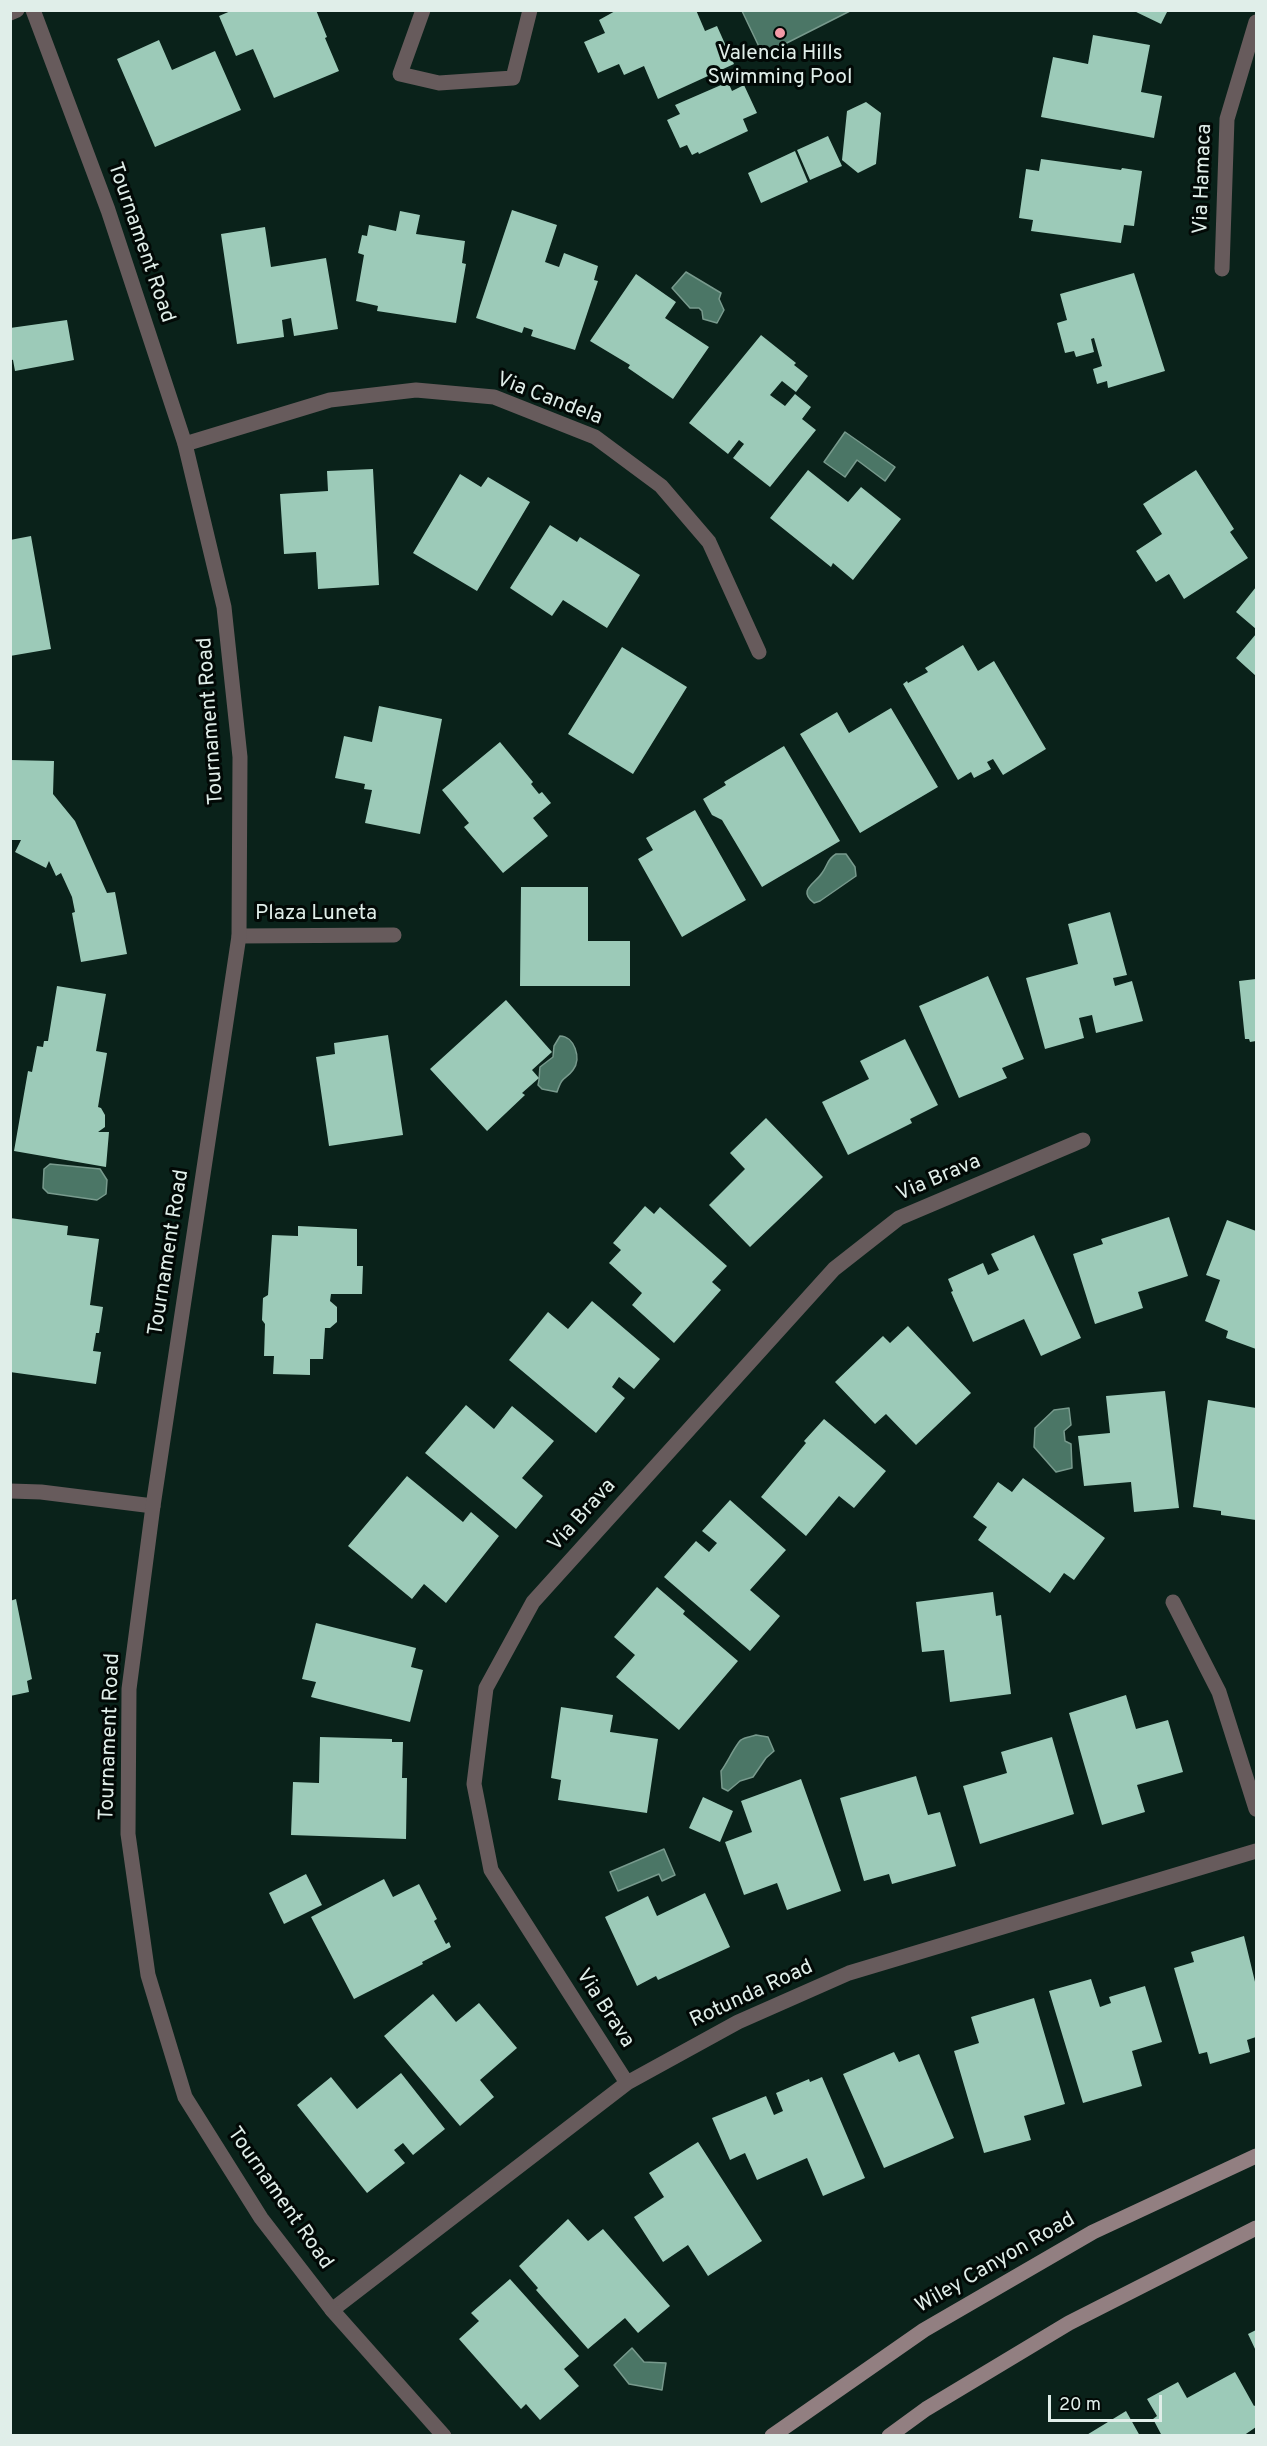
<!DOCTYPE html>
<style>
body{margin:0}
#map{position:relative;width:1267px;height:2446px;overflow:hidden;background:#0a221a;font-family:Overpass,sans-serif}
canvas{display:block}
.frame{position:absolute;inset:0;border:12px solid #e0eee9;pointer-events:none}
.scale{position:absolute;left:1048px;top:2395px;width:114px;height:27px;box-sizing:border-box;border:3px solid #e0eee9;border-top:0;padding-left:8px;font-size:18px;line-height:21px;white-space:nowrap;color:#e0eee9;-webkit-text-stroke:4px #020906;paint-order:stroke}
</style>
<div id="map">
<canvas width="1267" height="2446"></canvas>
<div class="frame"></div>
<div class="scale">20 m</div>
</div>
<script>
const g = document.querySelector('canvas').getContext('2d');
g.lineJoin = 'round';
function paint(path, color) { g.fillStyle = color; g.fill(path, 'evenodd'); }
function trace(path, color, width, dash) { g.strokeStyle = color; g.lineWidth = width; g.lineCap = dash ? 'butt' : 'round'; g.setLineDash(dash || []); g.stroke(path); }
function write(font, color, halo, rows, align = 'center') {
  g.font = font + ' Overpass,sans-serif'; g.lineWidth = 6; g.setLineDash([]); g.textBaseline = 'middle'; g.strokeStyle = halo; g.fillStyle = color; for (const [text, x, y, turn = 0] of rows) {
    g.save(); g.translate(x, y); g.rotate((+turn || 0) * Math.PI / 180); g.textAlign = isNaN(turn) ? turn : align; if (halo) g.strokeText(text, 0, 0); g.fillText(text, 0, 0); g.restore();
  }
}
const water = new Path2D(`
 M742,11H850L763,55Z
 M686,272L721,293L719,299L724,310L717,323L703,319L702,311L699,308H690L672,288Z
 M845,432L895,467L885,481L857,460L845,477L824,462Z
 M836,854H846L855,867L856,876L820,901L814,903C797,890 815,884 822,873C828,865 827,859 836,854Z
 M560,1036C574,1036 582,1058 573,1070C565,1081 563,1074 557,1092L542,1089L538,1085C540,1078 539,1074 540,1067L553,1057L554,1046Z
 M50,1164L100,1169L107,1180L106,1194L97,1200L48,1193L43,1188L44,1169Z
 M1069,1408L1071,1425L1064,1431L1065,1441L1071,1444L1072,1468L1056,1472L1034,1447L1035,1428L1054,1410Z
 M756,1735L768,1737L774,1751L766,1758L753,1777L740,1781L728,1791L722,1788L721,1771C726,1765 737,1742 741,1740C745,1737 751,1737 756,1735Z
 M664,1849L675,1875L662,1881L659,1874L618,1891L610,1872Z
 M632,2348L644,2362L666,2363L662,2390L629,2384L614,2365Z`);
paint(water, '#4b7666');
trace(water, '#789a8d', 1.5);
paint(new Path2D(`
 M233,10H316L327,37L325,38L339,71L274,98L253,49L236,56L219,16Z
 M617,10H696L705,31L717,26L734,64L658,99L644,66L624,75L619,64L598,73L584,42L605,33L599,20Z
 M1132,10H1168L1161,24Z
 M1093,35L1150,45L1141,92L1162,96L1154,138L1041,117L1053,57L1088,64Z
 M159,40L172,70L215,51L241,110L155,147L117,59Z
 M728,82L732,91L744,85L757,113L743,119L748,131L699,154L698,152L692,155L687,145L680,148L667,120L680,114L675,105Z
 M866,102L881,113L876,164L858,173L842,160L847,111Z
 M828,136L842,166L810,180L797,150Z
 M795,151L808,182L761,203L748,173Z
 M1041,159L1121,170L1122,168L1142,171L1134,226L1124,225L1121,243L1031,231L1033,220L1019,218L1026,169L1039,171Z
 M512,210L557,225L545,262L559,267L564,253L598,266L594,280L598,281L575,350L531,336L533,330L524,327L522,333L476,318Z
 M400,211L420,215L416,234L465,241L462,263L466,264L456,323L377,311L378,306L356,301L364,255L358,253L362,235L367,236L369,225L396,231Z
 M265,227L271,267L326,258L338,329L294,336L291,318L282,320L284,337L237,344L221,234Z
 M1134,273L1165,371L1108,388L1107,381L1097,384L1093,369L1102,366L1094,338L1091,339L1094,352L1076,357L1074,351L1065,353L1057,323L1067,320L1060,294Z
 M636,274L676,302L665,318L709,347L673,399L628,368L630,365L590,341Z
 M67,320L74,360L15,371L13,360L10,359V328Z
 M761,335L796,363L794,365L808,376L796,392L782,381L770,395L785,406L795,394L811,407L802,419L816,430L770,487L733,458L744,444L739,440L728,454L689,423Z
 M373,469L379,585L318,589L316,552L284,554L280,494L328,491L327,471Z
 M808,470L848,502L861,487L901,519L853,580L833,563L831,567L770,518Z
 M1196,470L1234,529L1230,532L1248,558L1184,599L1169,574L1156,582L1136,551L1162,534L1143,504Z
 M460,474L481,487L488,477L530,502L477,591L413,553Z
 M550,525L577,542L580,537L640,575L607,628L563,600L552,616L510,588Z
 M31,536L51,649L10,656V540Z
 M1256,587V629L1236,612Z
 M1256,634V676L1236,658Z
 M963,645L978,671L994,661L1046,749L1003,775L993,759L987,762L991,769L974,778L971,772L958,780L903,684L907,681L908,683L928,672L925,668Z
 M622,647L687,687L633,774L568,734Z
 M379,706L442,719L420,834L365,823L372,790L364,789L365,784L335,778L344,736L372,742Z
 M891,708L938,787L860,833L800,734L837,712L849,733Z
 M500,742L533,782L531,784L539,794L542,792L551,803L533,818L548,836L503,873L464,827L469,823L442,790Z
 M784,746L840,841L762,887L722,820L712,815L703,799L726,785L724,782Z
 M10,760L54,761L53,794L75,821L107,893L115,892L127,954L81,962L72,913L75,912L72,897L61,873L56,876L49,861L46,868L15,852L21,840H10Z
 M695,810L746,900L682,937L638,859L653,850L646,838Z
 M521,887H588V941H630V986H520Z
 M1110,912L1127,975L1113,978L1115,986L1132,981L1143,1021L1096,1033L1092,1015L1079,1018L1084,1038L1045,1049L1026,978L1078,964L1068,924Z
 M988,976L1024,1059L1002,1068L1007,1078L959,1098L919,1006Z
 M1256,979V1041L1250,1042L1249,1039H1245L1239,981Z
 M57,986L106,994L96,1051L107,1053L98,1107L101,1108L105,1115V1127L98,1132H109L106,1167L14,1151L28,1071L32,1072L37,1046L43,1047L44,1041H48Z
 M506,1000L552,1052L532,1070L539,1078L522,1093L525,1095L487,1131L430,1069Z
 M388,1035L403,1135L329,1146L316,1057L335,1054L334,1043Z
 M905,1039L938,1105L910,1119L912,1123L848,1155L822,1102L869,1079L860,1061Z
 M766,1118L823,1177L750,1247L709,1205L745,1169L730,1153Z
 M645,1206L654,1214L660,1207L727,1266L712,1282L721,1290L674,1343L632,1305L642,1293L609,1263L621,1250L613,1243Z
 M1169,1217L1188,1276L1138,1292L1143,1308L1095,1324L1073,1254L1103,1244L1101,1239Z
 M10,1218L68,1226L67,1235L99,1239L90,1305L103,1307L99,1333H96L93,1351L101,1352L96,1384L10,1372Z
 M1227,1220L1256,1231V1349L1226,1338L1228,1331L1205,1321L1220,1280L1206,1275Z
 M298,1226L357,1229V1266H363L362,1294H331L330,1301L337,1307V1322L330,1328H325L323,1359H310V1375L273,1374L274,1356H264L265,1324L262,1320L263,1298L268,1295L272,1235L298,1236Z
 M1034,1235L1081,1338L1041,1356L1024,1319L973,1342L951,1292L953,1291L948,1279L983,1263L988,1275L999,1270L991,1254Z
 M592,1301L660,1359L634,1389L619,1377L612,1387L625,1398L596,1433L509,1360L548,1312L568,1329Z
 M908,1326L971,1393L916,1445L886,1414L875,1424L835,1382L883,1336L890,1343Z
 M1165,1391L1179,1508L1134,1512L1131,1482L1084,1486L1078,1436L1110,1433L1106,1396Z
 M1208,1400L1256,1408V1520L1221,1515V1511L1193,1507Z
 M466,1405L494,1429L512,1406L554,1441L522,1478L543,1496L516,1529L425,1453Z
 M824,1419L886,1471L854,1508L839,1496L806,1536L761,1497L806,1443L804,1441Z
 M407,1476L463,1522L471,1512L499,1536L446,1603L424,1584L412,1599L348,1546Z
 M1023,1478L1105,1538L1074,1580L1064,1573L1050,1593L978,1540L987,1527L973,1517L998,1482L1012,1492Z
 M730,1500L786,1550L750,1590L780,1616L750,1651L664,1577L696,1541L709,1552L717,1543L702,1531Z
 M657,1587L685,1611L683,1614L738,1661L679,1730L616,1677L635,1655L614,1637Z
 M993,1592L996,1616L1001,1615L1011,1694L950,1702L944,1650L922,1652L916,1602Z
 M16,1599L32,1679L27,1681L29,1692L10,1696V1601Z
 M316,1623L416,1648L411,1667L423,1670L410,1722L311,1697L316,1682L302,1679Z
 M1126,1695L1136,1729L1168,1720L1183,1772L1137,1785L1145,1812L1102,1825L1069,1713Z
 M561,1707L613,1715L610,1732L658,1739L647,1813L558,1800L561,1780L551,1778Z
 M320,1737L392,1739V1742H403L402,1778H407L406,1839L291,1835L293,1782L319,1783Z
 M1052,1737L1074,1814L980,1844L963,1786L1007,1773L1001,1752Z
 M916,1776L928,1815L940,1812L956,1866L892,1884L889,1874L864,1881L840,1798Z
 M801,1779L841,1891L787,1910L777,1883L744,1895L725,1842L752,1832L741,1801Z
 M703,1797L733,1811L720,1842L689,1828Z
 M306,1874L322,1905L284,1924L269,1893Z
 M384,1879L393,1897L419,1884L437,1919L434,1921L446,1944L449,1942L451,1947L422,1962L423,1964L354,1999L311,1917Z
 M705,1893L730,1947L658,1980L656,1976L637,1986L605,1917L648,1896L657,1916Z
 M1244,1936L1256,1986V2037L1247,2040L1250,2052L1210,2064L1207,2052L1199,2054L1174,1968L1194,1962L1191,1952Z
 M1091,1979L1100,2007L1111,2003L1109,1997L1145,1986L1162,2042L1132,2051L1142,2086L1083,2103L1049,1991Z
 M433,1994L456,2022L479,2003L517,2048L480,2080L494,2097L460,2126L384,2036Z
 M1034,1998L1065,2104L1024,2116L1031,2140L984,2153L954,2051L979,2043L971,2017Z
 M894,2052L899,2062L919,2054L954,2138L884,2168L843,2074Z
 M401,2073L445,2129L413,2155L403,2143L394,2150L405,2163L367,2193L297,2105L331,2077L357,2109Z
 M822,2077L865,2178L823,2196L807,2158L757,2180L745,2153L730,2160L712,2118L766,2096L774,2115L783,2111L776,2093L809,2079L810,2082Z
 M698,2142L762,2241L708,2276L688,2245L663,2262L634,2217L664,2197L649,2173Z
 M568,2219L588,2241L603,2229L670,2306L638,2333L625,2318L588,2349L536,2290L538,2288L519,2266Z
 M510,2279L579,2356L564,2369L579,2386L540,2420L526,2404L521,2409L459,2339L479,2321L471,2313Z
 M1256,2330V2351L1248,2334Z
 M1235,2372L1254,2406L1256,2405V2427L1243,2436H1162L1153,2419L1157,2416L1147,2399L1178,2382L1187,2398Z
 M1126,2411L1140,2436H1085Z`), '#9ccab8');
trace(new Path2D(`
 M423,10L400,74L439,83L513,78L530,10`), '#675b5c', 15);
trace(new Path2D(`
 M10,13L17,10
 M1222,269L1227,119L1256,22
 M185,444L330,400L416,390L494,397L595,437L661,486L709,542L759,652
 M239,936L394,935
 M10,1491L41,1492L153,1506
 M1173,1602L1219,1692L1256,1809
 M627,2083L491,1870L474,1784L486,1688L533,1602L834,1269L899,1218L1083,1140
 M332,2310L627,2083L738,2022L849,1973L1256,1851`), '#675b5c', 15);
trace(new Path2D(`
 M33,10L108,210L185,444L224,607L240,757L239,936L153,1506L129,1689L128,1834L148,1975L185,2097L261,2218L332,2310L444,2436`), '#675b5c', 15);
trace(new Path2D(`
 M772,2436L924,2330L1093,2232L1256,2156
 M889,2436L926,2409L1069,2323L1256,2228`), '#927f81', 15);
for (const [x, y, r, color] of [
 [780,33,6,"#f49aa6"]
]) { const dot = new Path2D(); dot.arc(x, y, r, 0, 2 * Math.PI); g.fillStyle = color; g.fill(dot); trace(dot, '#020906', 2); }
write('21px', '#e0eee9', '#020906', [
 ["Valencia Hills",780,55],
 ["Swimming Pool",780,79]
]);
write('21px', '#e0eee9', '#020906', [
 ["Via Hamaca",1204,179,-88],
 ["Tournament Road",140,243,71],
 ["Via Candela",549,400,21],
 ["Tournament Road",212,721,-94],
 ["Plaza Luneta",316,915],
 ["Via Brava",939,1179,-23],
 ["Tournament Road",170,1253,-81],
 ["Via Brava",583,1516,-48],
 ["Tournament Road",111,1737,-88],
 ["Rotunda Road",752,1995,-25],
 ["Via Brava",604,2009,57],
 ["Tournament Road",279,2199,55],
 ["Wiley Canyon Road",996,2264,-30]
]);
</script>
